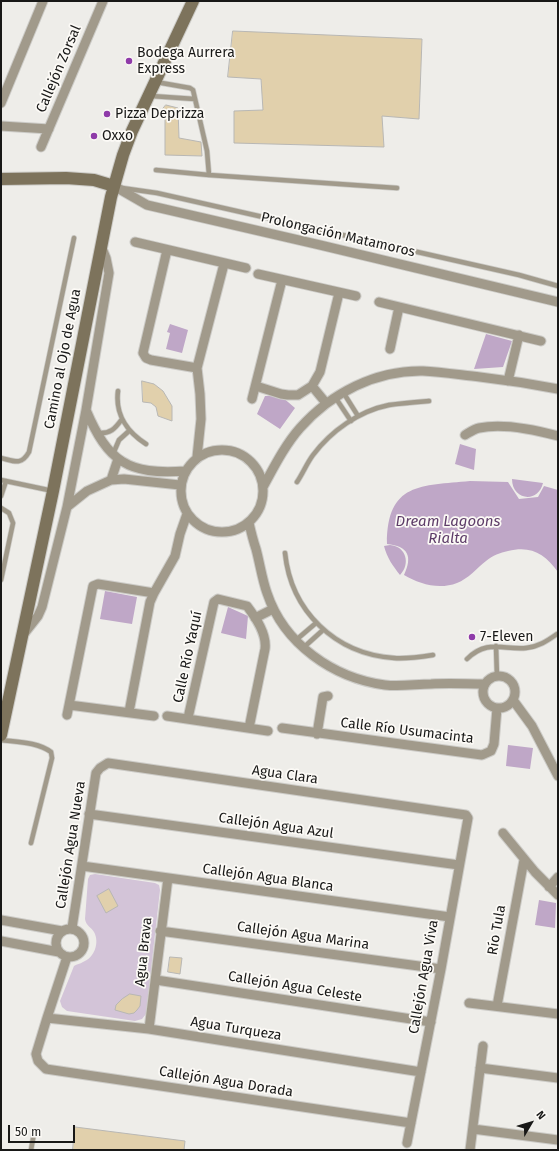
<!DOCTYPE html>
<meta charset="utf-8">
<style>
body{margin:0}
#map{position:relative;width:559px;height:1151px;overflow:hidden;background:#eeede9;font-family:"Fira Sans",sans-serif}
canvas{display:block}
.frame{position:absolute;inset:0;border:2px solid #181817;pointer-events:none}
.north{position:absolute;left:511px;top:1103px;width:40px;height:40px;-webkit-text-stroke:3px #fcfaf6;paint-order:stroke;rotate:52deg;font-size:11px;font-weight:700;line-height:16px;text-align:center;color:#181817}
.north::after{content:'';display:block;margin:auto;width:14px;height:18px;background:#181817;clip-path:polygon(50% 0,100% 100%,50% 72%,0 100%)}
.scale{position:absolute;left:8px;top:1125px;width:67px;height:18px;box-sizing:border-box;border:2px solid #181817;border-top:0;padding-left:5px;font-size:12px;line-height:14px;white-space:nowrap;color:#181817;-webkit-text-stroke:3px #fcfaf6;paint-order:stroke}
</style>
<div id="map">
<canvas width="559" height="1151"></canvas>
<div class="frame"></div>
<div class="north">N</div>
<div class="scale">50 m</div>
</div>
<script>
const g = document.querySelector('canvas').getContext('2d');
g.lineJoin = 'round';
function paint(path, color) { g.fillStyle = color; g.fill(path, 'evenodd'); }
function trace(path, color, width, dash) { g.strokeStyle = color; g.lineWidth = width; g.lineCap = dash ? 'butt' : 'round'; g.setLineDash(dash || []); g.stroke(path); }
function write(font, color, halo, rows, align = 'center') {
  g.font = font + ' "Fira Sans",sans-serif'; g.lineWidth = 3.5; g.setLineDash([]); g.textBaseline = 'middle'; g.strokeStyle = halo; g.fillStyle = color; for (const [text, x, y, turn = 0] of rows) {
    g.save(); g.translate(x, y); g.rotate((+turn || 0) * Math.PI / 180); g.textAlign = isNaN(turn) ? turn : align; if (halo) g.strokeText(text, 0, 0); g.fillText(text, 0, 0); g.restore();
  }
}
paint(new Path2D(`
 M95,874L155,883L159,885L160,890L146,1014L142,1019L135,1021L67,1011L62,1007L60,1001L74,966C77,964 80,964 83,962C94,958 100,943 94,932C91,927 86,926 85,919L88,879L90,875Z`), '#d3c4d8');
paint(new Path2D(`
 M170,324L188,330L182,353L166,349L170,333L167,332Z
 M486,334L512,341L503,367L474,369Z
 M265,396H281L295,408L280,429L257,414Z
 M460,444L476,449L474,470L455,464Z
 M512,479L543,483C538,504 512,500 512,479Z
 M470,481L508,482L519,499L538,497L544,486L558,490V572C545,554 531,545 508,551C500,553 493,555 486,561C477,568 468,579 457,583C439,590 419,584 404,575C413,556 408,546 387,544C387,482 421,486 470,481Z
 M390,545C406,546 411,564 400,575C393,566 387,558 384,546Z
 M105,591L137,597L132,624L100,619Z
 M228,607L248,616L246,639L221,633Z
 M508,745L533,748L530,769L506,766Z
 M539,900L556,903L555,928L535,925Z`), '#bfa7c7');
const building = new Path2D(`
 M233,31L422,39L419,119L382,116L384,147L234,143V111L263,110L261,79L228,77Z
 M166,105L178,108L179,138L201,142L202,156L165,155V118L158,115Z
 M142,381L154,384L163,391L172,406V421L158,416L156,407L151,403L143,402Z
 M109,889L118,906L106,913L97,896Z
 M170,957L182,958L180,974L168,972Z
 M130,994L141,996L140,1006L137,1010L134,1013L129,1014L115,1010L116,1005L122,999Z
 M75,1127L185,1141L184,1150H73Z`);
paint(building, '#e1d0ac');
trace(building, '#b8b7b4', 1);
const lane = new Path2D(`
 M156,82L190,88L193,90L207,151L209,175L156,170
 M151,96L195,99
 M209,175L397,188
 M122,188L157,193L519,275L558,286
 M118,391C115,414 127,432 146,444
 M343,392L358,416
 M335,397L351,421
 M98,433C110,434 115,429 122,419
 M113,454L119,440L129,431
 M1,458C14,461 21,466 29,452L74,238
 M1,480L53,491
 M297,482C303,473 307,463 313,455C331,431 359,411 389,405C402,403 416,402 429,401
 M1,496L6,481
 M1,508L9,513L13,523L1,580
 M285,553C291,611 335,654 394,658C407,659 420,657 433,655
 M296,640L316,623
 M496,646L497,677
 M303,648L323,630
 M467,659C487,639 503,650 526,648C538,647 547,641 557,634
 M1,740C17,742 38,742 51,752L52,758L31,843
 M31,1150L34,1133`);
const street = new Path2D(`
 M1,103L43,1
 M1,126L49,129
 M41,147L103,1
 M114,186L147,205L320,245L558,302
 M135,242L246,268
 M167,250L143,353L146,358L151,360L197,368
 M258,274L356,296
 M379,302L541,341
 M390,349L399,307
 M508,381L519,335
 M256,386L281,394L288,395H298L312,386L320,372L339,293
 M312,386L326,403
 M252,399L282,280
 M86,410C108,462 128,475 185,471
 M465,435C470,432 474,429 479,428C502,423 536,430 558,436
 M181 491a41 41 0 1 1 82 0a41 41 0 1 1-82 0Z
 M197,457L201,419L200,394L197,368L224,264
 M111,480L118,459
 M263,487C274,467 285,445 300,428C331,393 376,370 423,371C442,372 461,375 480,377C506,380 532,384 558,389
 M67,507L87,491L111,480L124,479L180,485
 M249,523C251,532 253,540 256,549C260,564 262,579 267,593C284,644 333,678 385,685C401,687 416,684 431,684C449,683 467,684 485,684
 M255,618L273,609
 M23,635L38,616L42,607L67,507L86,410L109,273L106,258L101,246
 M483 692a16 16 0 1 1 32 0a16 16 0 1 1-32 0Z
 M513,700L532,726L558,776
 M69,705L154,716
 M129,712L150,602L154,593L175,556L180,534L187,514
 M67,715L93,586L98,584L154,593
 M167,716L268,731
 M188,718L214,602L218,599L247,606C256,618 267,634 265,649L249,728
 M282,728L482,755L491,751L494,744L497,708
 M317,734L323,697L328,696
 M89,814L459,865
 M503,833L535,872L558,895
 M82,866L450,917
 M549,887L558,877
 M1,920L62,931
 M72,928L96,773L100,768L108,763L466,815L468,818L441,969L407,1143
 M56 943a14 14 0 1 1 28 0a14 14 0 1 1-28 0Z
 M160,931L441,969
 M1,941L59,952
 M67,957L47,1018L36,1054L38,1061L46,1069L411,1123
 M156,980L431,1022
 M469,1003L558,1014
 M497,1006L524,860
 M47,1018L149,1029L421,1072
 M149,1029L168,878
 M480,1068L558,1078
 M473,1129L558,1140
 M470,1150L483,1046`);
const secondary = new Path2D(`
 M1,179L66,178L94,180L114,186
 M1,735L53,491L111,197L123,155L132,131L193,1`);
trace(lane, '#cccbc7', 6);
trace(street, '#cccbc7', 11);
trace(secondary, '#cccbc7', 14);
trace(lane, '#a19a8b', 4.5);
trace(street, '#a19a8b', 9);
trace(secondary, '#7d735c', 12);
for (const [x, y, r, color] of [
 [129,61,4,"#8f3ba9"],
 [107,114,4,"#8f3ba9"],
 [94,136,4,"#8f3ba9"],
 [472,637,4,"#8f3ba9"]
]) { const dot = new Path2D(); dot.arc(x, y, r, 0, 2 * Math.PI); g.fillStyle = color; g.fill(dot); trace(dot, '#fcfaf6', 1.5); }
write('14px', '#181817', '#fcfaf6', [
 ["Bodega Aurrera",137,53],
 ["Express",137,69],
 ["Pizza Deprizza",115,114],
 ["Oxxo",102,136],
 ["7-Eleven",480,637]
], 'left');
write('14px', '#181817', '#fcfaf6', [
 ["Callejón Zorsal",59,69,-67],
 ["Prolongación Matamoros",338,235,13],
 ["Camino al Ojo de Agua",63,359,-79],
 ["Calle Río Yaquí",188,657,-78],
 ["Calle Río Usumacinta",407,731,7],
 ["Agua Clara",285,775,8],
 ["Callejón Agua Azul",276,826,8],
 ["Callejón Agua Nueva",71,845,-81],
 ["Callejón Agua Blanca",268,878,8],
 ["Río Tula",497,930,-80],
 ["Callejón Agua Marina",303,936,8],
 ["Agua Brava",144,952,-84],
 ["Callejón Agua Viva",424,977,-80],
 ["Callejón Agua Celeste",295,987,9],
 ["Agua Turqueza",236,1029,9],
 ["Callejón Agua Dorada",226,1082,9]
]);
write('italic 15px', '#5e3d69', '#fcfaf6', [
 ["Dream Lagoons",448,522],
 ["Rialta",448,539]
]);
</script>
